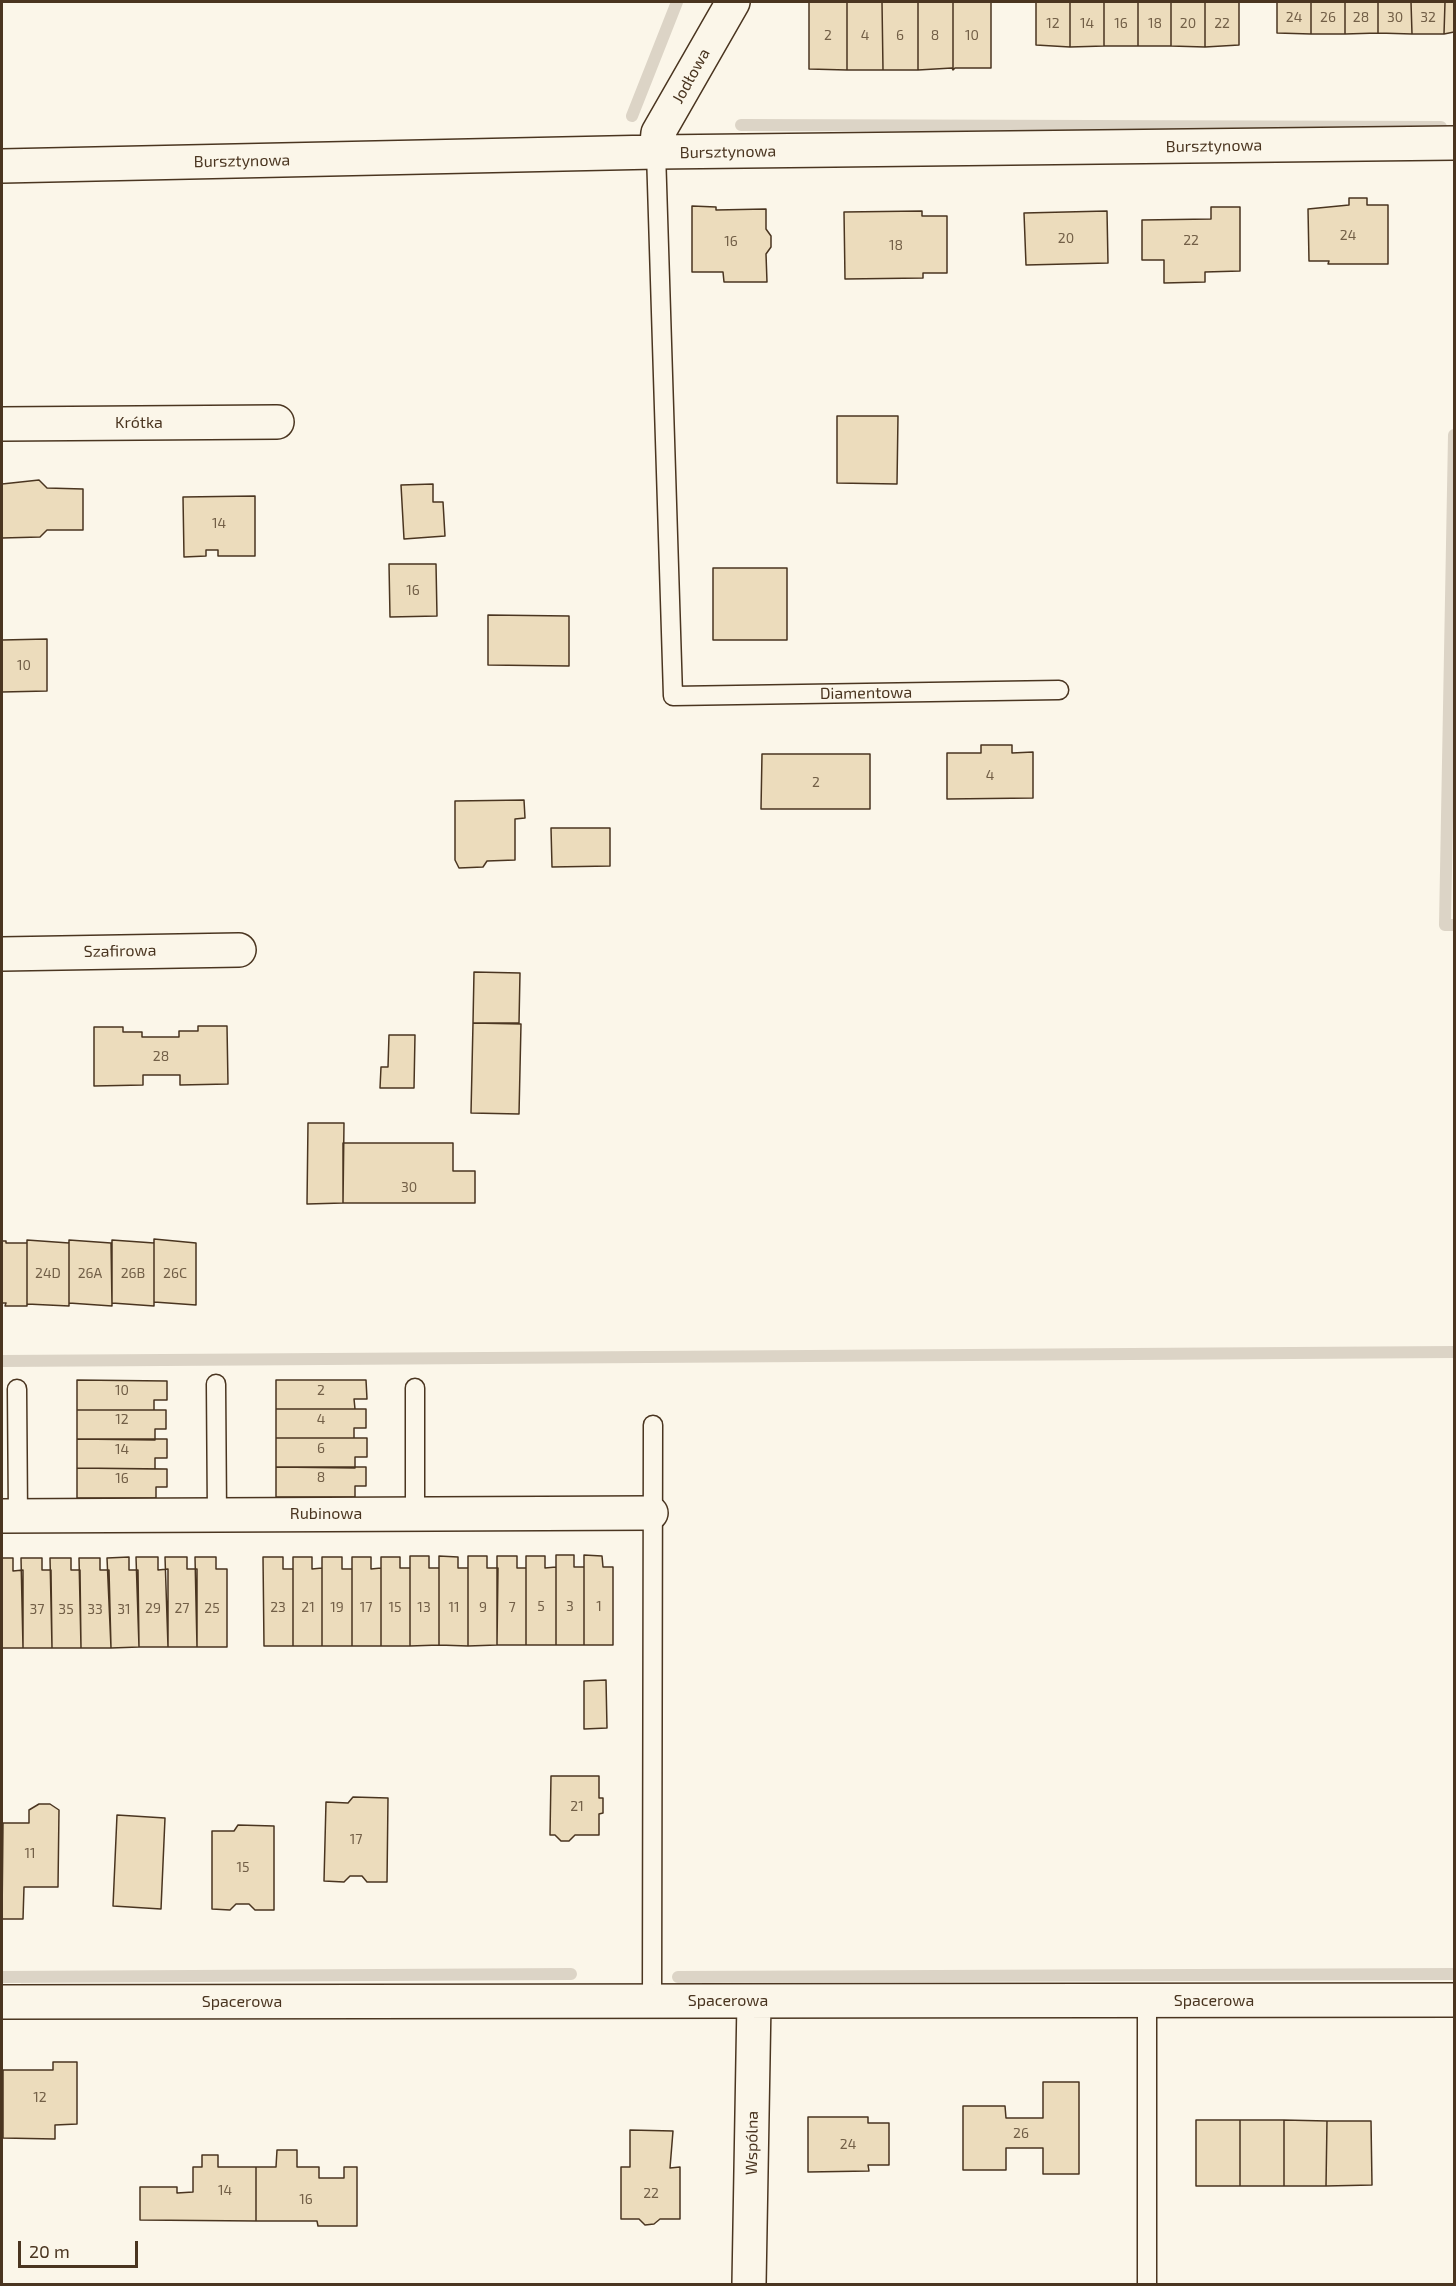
<!DOCTYPE html>
<meta charset="utf-8">
<style>
body{margin:0}
#map{position:relative;width:1456px;height:2286px;overflow:hidden;background:#fbf6e9;font-family:"Exo 2",sans-serif}
canvas{display:block}
.frame{position:absolute;inset:0;border:3px solid #4a3520;pointer-events:none}
.scale{position:absolute;left:18px;top:2241px;width:120px;height:27px;box-sizing:border-box;border:3px solid #4a3520;border-top:0;padding-left:8px;font-size:18px;line-height:21px;white-space:nowrap;color:#4a3520;-webkit-text-stroke:4px #fbf6e9;paint-order:stroke}
</style>
<div id="map">
<canvas width="1456" height="2286"></canvas>
<div class="frame"></div>
<div class="scale">20 m</div>
</div>
<script>
const g = document.querySelector('canvas').getContext('2d');
g.lineJoin = 'round';
function trace(path, color, width, dash) { g.strokeStyle = color; g.lineWidth = width; g.lineCap = dash ? 'butt' : 'round'; g.setLineDash(dash || []); g.stroke(path); }
function paint(path, color) { g.fillStyle = color; g.fill(path, 'evenodd'); }
function write(font, color, halo, rows, align = 'center') {
  g.font = font + ' "Exo 2",sans-serif'; g.lineWidth = 4.5; g.setLineDash([]); g.textBaseline = 'middle'; g.strokeStyle = halo; g.fillStyle = color; for (const [text, x, y, turn = 0] of rows) {
    g.save(); g.translate(x, y); g.rotate((+turn || 0) * Math.PI / 180); g.textAlign = isNaN(turn) ? turn : align; if (halo) g.strokeText(text, 0, 0); g.fillText(text, 0, 0); g.restore();
  }
}
trace(new Path2D(`
 M632,116L677,2
 M741,125L1441,127
 M1454,435L1445,925H1454
 M2,1361L1454,1352
 M2,1977L571,1974
 M678,1977L1454,1974`), '#dcd4c6', 12);
const building = new Path2D(`
 M809,2H847V70L809,69Z
 M847,2H882L883,70H847Z
 M882,2H918V70H883Z
 M918,2H953V70L952,68L918,70Z
 M953,2H991V68H955L953,70Z
 M1036,2H1070V47L1036,45Z
 M1070,2H1104V46L1070,47Z
 M1104,2H1138V46H1104Z
 M1138,2H1171V46H1138Z
 M1171,2H1205V47L1171,46Z
 M1205,2H1239V45L1205,47Z
 M1277,2H1311V34L1277,33Z
 M1311,2H1345V34H1311Z
 M1345,2H1378V33L1345,34Z
 M1378,2H1411L1412,34L1378,33Z
 M1411,2H1445L1444,34H1412Z
 M1445,2H1454V32L1444,34Z
 M1349,198H1367V205H1388V264H1328L1329,261H1309L1308,209L1349,205Z
 M692,206L716,207V210L766,209V229L771,236V247L766,254L767,282H724L723,272H692Z
 M1211,207H1240V271L1205,272V282L1164,283V260H1142V220L1211,219Z
 M922,211V216H947V273H923V278L845,279L844,212Z
 M1107,211L1108,263L1026,265L1024,213Z
 M837,416H898L897,484L837,483Z
 M39,480L47,488L83,489V530H47L40,537L2,538V484Z
 M433,484V502H443L445,536L404,539L401,485Z
 M255,496V556H218V550H206V556L184,557L183,497Z
 M389,564H436L437,616L390,617Z
 M713,568H787V640H713Z
 M488,615L569,616V666L488,665Z
 M47,639V691L2,692V640Z
 M981,745H1012V753L1033,752V798L947,799V753H981Z
 M762,754H870V809H761Z
 M524,800L525,818L515,819V860L487,861L483,867L459,868L455,860V801Z
 M551,828H610V866L552,867Z
 M474,972L520,973L519,1023H473Z
 M473,1023L521,1024L519,1114L471,1113Z
 M198,1026H227L228,1084L180,1085V1075H143V1085L94,1086V1027H123V1032H142V1037H179V1031H198Z
 M389,1035H415L414,1088H380L381,1067H388Z
 M308,1123H344L343,1203L307,1204Z
 M343,1143H453V1171H475V1203H343Z
 M154,1239L196,1243V1305L154,1302Z
 M27,1240L69,1243V1306L27,1304Z
 M69,1240L111,1243L112,1306L69,1303Z
 M112,1240L154,1243V1306L112,1303Z
 M2,1241H6V1243H27V1306H5L6,1303H2Z
 M77,1380L167,1381V1400H154V1410H77Z
 M276,1380H366L367,1399H354L355,1409H276Z
 M276,1409H366V1428H354V1438H276Z
 M77,1410H166V1429H155V1440L77,1439Z
 M276,1438H367V1457H355V1468L276,1467Z
 M77,1439H167V1458H155V1469L77,1468Z
 M276,1467H366V1486H355V1497H276Z
 M77,1468L167,1469V1487H156V1498H77Z
 M556,1555H574V1567H584V1645H556Z
 M584,1555L602,1556L603,1567H613V1645H584Z
 M410,1556H429V1568H439V1645L410,1646Z
 M439,1556L458,1557V1568H468V1646L439,1645Z
 M468,1556H487V1568H498L497,1645L468,1646Z
 M497,1556H517V1568H526V1645H497Z
 M526,1556H545V1568L556,1567V1645H526Z
 M129,1557V1570H138L139,1647L111,1648L107,1558Z
 M136,1557H158V1570L168,1569V1647H139Z
 M165,1557H187V1569H197V1647H168Z
 M195,1557H216V1569H227V1647H197Z
 M263,1557H283V1569H293V1646H264Z
 M293,1557H312V1569L322,1568V1646H293Z
 M322,1557H342V1569H352V1646H322Z
 M352,1557H371V1569L381,1568V1646H352Z
 M381,1557H400V1568H410V1646H381Z
 M2,1558H13V1571L23,1570V1648H2Z
 M21,1558H42V1570H51L52,1648H23Z
 M50,1558H71V1570H80L81,1648H52Z
 M79,1558H100V1570H109L111,1648H81Z
 M606,1680L607,1728L584,1729V1681Z
 M551,1776H599V1798H603V1813L599,1814V1835H575L569,1841H561L555,1835H550Z
 M353,1797L388,1798L387,1882H367L362,1876H350L344,1882L324,1881L326,1802L348,1803Z
 M39,1804H50L59,1810L58,1887H24L23,1919H2L3,1823H29V1810Z
 M117,1815L165,1818L161,1909L113,1906Z
 M238,1825L274,1826V1910H255L249,1904H236L230,1910L212,1909V1831H234Z
 M53,2062H77V2124L55,2125V2139L3,2138V2070H53Z
 M1043,2082H1079V2174H1043V2148H1006V2170H963V2106H1005L1006,2118H1043Z
 M808,2117H868V2123H889V2165H868L869,2171L808,2172Z
 M1196,2120H1240V2186H1196Z
 M1240,2120H1284V2186H1240Z
 M1284,2120L1327,2121L1326,2186H1284Z
 M1327,2121H1371L1372,2185L1326,2186Z
 M630,2130L673,2131L670,2168L680,2167V2219H660L654,2224L645,2225L639,2219H621V2167H630Z
 M277,2150H297V2167H319V2178H344V2167H357V2226H318L317,2221H256V2167H276Z
 M202,2155H218V2167H256V2221L140,2220V2187H177V2193L193,2192V2167H202Z`);
paint(building, '#ecdcbc');
trace(building, '#4a3520', 1.5);
const service = new Path2D(`
 M656,152L673,696L1059,690
 M216,1384L217,1515
 M415,1388V1514
 M17,1389L18,1516
 M652,2001L653,1425
 M1147,2001V2284`);
const minor = new Path2D(`
 M656,152L658,133L733,2
 M2,166L656,152L1454,143
 M2,424L277,422
 M2,954L239,950
 M2,1516L651,1513
 M2,2002L1454,2000
 M749,2284L754,2001`);
trace(service, '#4a3520', 21);
trace(minor, '#4a3520', 36);
trace(service, '#fbf6e9', 18);
trace(minor, '#fbf6e9', 33);
write('14px', '#725f47', null, [
 ["24",1294,17],
 ["26",1328,17],
 ["28",1361,17],
 ["30",1395,17],
 ["32",1428,17],
 ["12",1053,23],
 ["14",1087,23],
 ["16",1121,23],
 ["18",1155,23],
 ["20",1188,23],
 ["22",1222,23],
 ["2",828,35],
 ["4",865,35],
 ["6",900,35],
 ["8",935,35],
 ["10",972,35],
 ["24",1348,235],
 ["20",1066,238],
 ["22",1191,240],
 ["16",731,241],
 ["18",896,245],
 ["14",219,523],
 ["16",413,590],
 ["10",24,665],
 ["4",990,775],
 ["2",816,782],
 ["28",161,1056],
 ["30",409,1187],
 ["24D",48,1273],
 ["26A",90,1273],
 ["26B",133,1273],
 ["26C",175,1273],
 ["10",122,1390],
 ["2",321,1390],
 ["12",122,1419],
 ["4",321,1419],
 ["6",321,1448],
 ["14",122,1449],
 ["8",321,1477],
 ["16",122,1478],
 ["5",541,1606],
 ["3",570,1606],
 ["1",599,1606],
 ["23",278,1607],
 ["21",308,1607],
 ["19",337,1607],
 ["17",366,1607],
 ["15",395,1607],
 ["13",424,1607],
 ["11",454,1607],
 ["9",483,1607],
 ["7",512,1607],
 ["29",153,1608],
 ["27",182,1608],
 ["25",212,1608],
 ["37",37,1609],
 ["35",66,1609],
 ["33",95,1609],
 ["31",124,1609],
 ["21",577,1806],
 ["17",356,1839],
 ["11",30,1853],
 ["15",243,1867],
 ["12",40,2097],
 ["26",1021,2133],
 ["24",848,2144],
 ["14",225,2190],
 ["22",651,2193],
 ["16",306,2199]
]);
write('16px', '#4a3520', '#fbf6e9', [
 ["Jodłowa",691,76,-61],
 ["Bursztynowa",1214,146,-1],
 ["Bursztynowa",728,152,-1],
 ["Bursztynowa",242,161,-1],
 ["Krótka",139,423],
 ["Diamentowa",866,693,-1],
 ["Szafirowa",120,951,-1],
 ["Rubinowa",326,1514],
 ["Spacerowa",728,2001],
 ["Spacerowa",1214,2001],
 ["Spacerowa",242,2002],
 ["Wspólna",752,2143,-89]
]);
</script>
